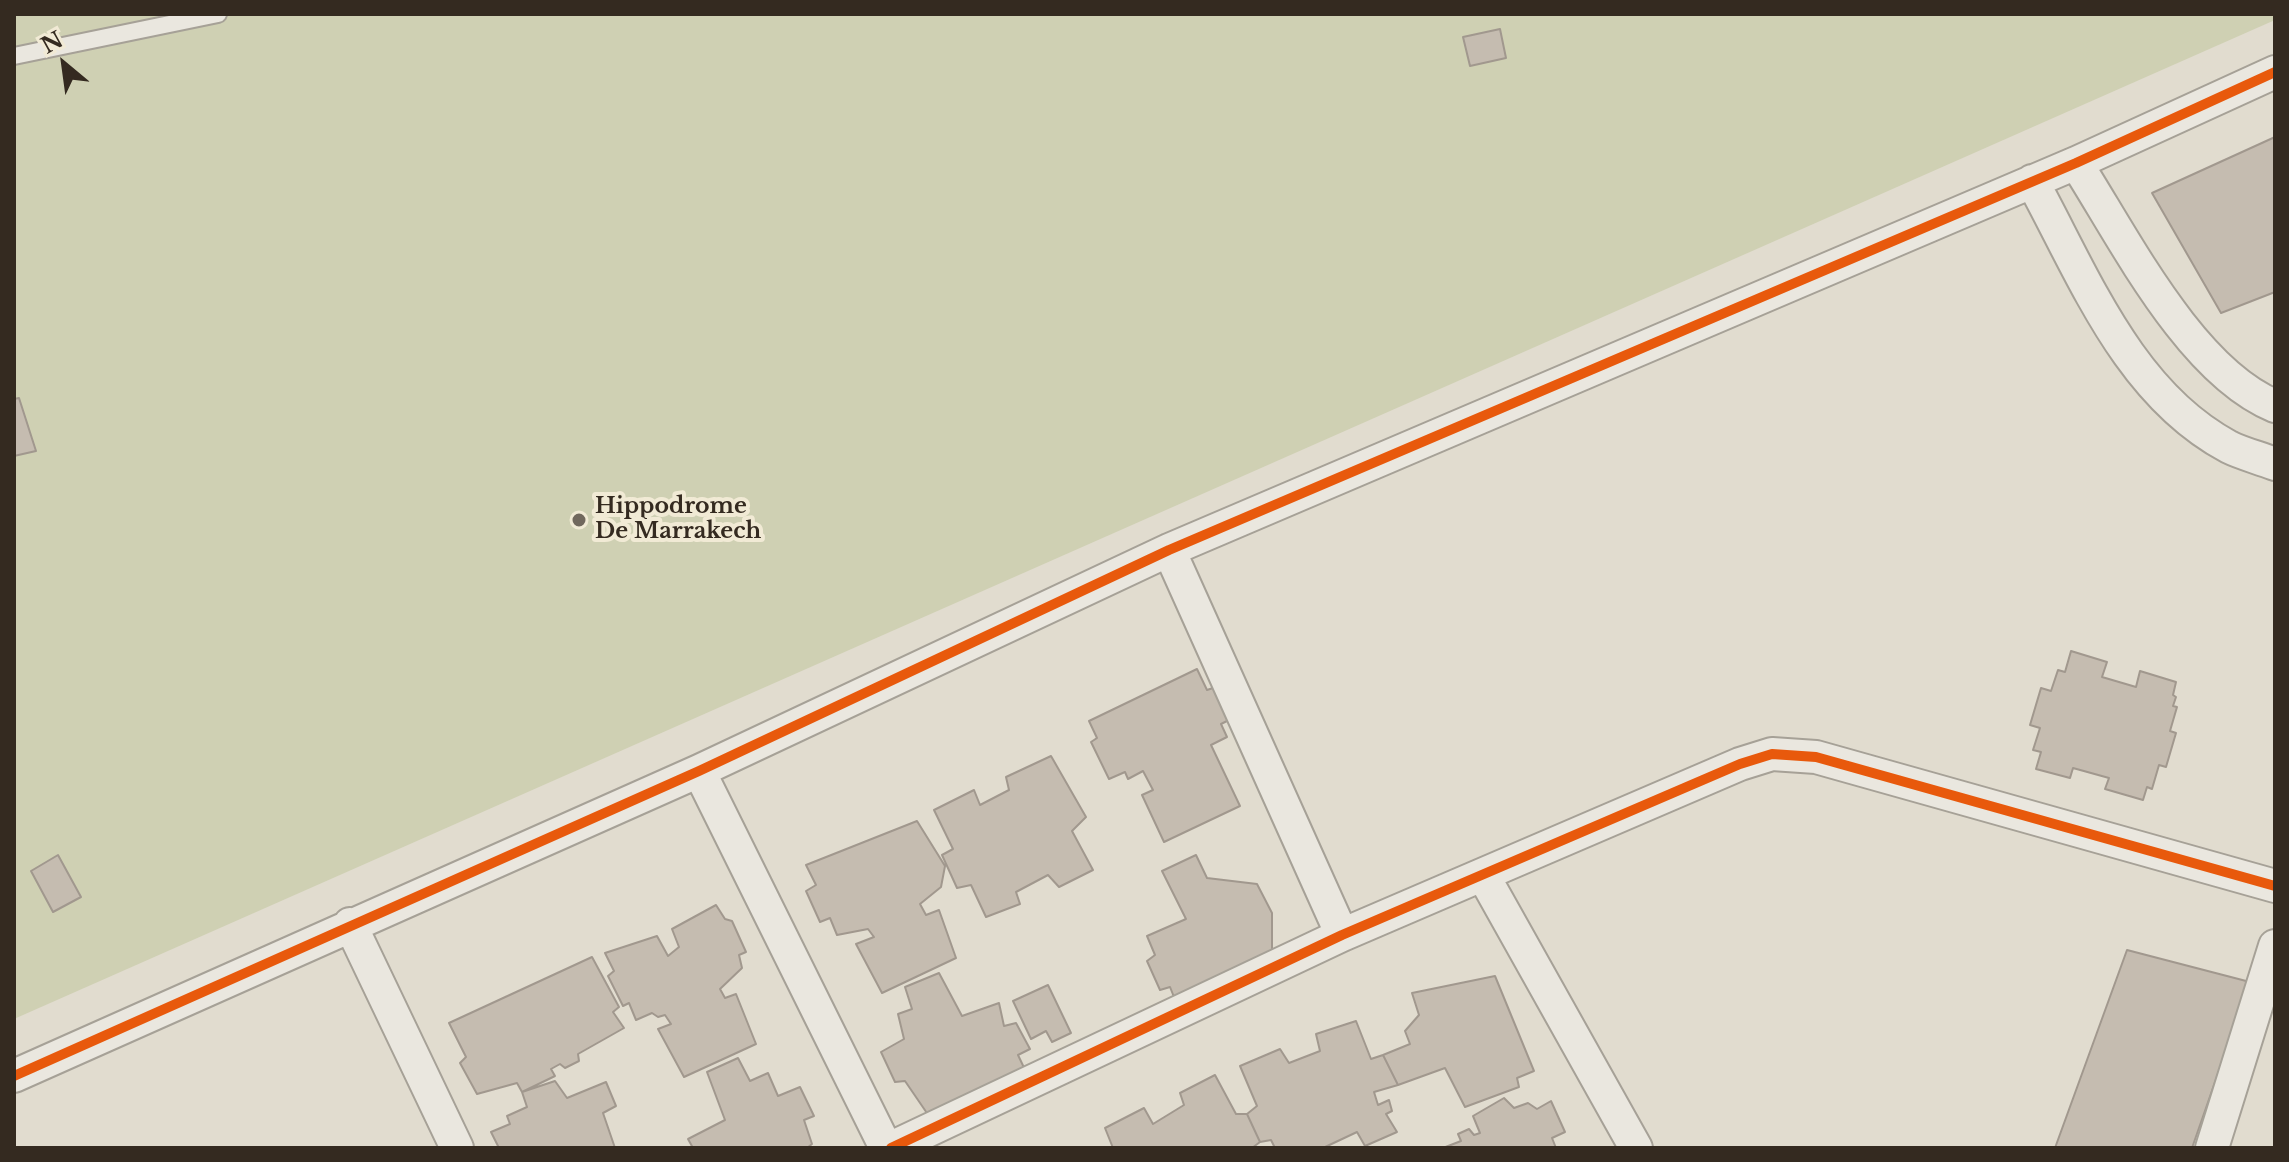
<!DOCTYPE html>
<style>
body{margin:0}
#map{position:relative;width:2289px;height:1162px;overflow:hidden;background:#e1dccf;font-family:"Libre Baskerville",serif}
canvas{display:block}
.frame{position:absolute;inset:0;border:16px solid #342a20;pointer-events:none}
.north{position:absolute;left:24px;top:24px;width:80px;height:80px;-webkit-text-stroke:6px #f1ead5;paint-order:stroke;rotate:331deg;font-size:22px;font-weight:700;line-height:32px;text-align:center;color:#342a20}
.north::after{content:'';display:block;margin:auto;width:28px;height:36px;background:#342a20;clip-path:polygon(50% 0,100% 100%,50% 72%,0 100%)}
</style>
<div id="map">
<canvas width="2289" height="1162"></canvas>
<div class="frame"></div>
<div class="north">N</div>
</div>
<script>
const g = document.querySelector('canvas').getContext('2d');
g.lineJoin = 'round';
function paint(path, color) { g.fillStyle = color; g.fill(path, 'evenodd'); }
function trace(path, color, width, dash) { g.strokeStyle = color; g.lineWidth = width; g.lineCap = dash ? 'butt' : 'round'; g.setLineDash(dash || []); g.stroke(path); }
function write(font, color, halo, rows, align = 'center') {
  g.font = font + ' "Libre Baskerville",serif'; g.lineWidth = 8; g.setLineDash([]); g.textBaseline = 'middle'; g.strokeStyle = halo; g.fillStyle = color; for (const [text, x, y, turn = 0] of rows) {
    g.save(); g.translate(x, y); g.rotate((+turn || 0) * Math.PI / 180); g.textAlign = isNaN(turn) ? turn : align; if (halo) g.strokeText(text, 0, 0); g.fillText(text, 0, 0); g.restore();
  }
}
paint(new Path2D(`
 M14,14H2275V20L14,1019Z`), '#cfd0b3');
const building = new Path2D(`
 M1500,29L1506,58L1470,66L1463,37Z
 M2275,137V292L2221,313L2152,193Z
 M19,398L36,451L14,456V399Z
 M2071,651L2107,662L2102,677L2136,687L2140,671L2176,682L2173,695L2176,697L2173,706L2177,707L2170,731L2176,733L2166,767L2159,765L2152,789L2147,787L2143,800L2105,789L2109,778L2073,768L2070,778L2036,769L2041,752L2033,750L2040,728L2030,725L2041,688L2051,691L2058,670L2065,672Z
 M1197,669L1207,690L1213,688L1229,720L1221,724L1227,737L1211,745L1240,806L1164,842L1142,795L1153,790L1143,771L1128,779L1125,772L1109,779L1091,742L1097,738L1089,721Z
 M1051,756L1086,817L1072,831L1093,870L1059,887L1048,875L1016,892L1020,904L986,917L971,885L957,888L942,855L953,849L934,810L974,790L980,805L1009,790L1006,777Z
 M917,821L945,866L941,887L920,904L926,915L939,910L956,958L882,993L856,944L874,937L868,929L837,935L830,918L820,922L806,891L816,885L806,865Z
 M58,855L81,897L53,912L31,871Z
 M1196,855L1207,878L1257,884L1272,913V963L1176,1002L1170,987L1160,990L1147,961L1155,955L1147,936L1186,919L1162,871Z
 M716,905L725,919L732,921L746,952L739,955L742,968L720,989L725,998L736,994L756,1044L684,1077L658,1029L671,1024L665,1015L658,1017L652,1013L636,1020L629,1003L623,1006L608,976L614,971L605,953L657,936L668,956L679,947L672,929Z
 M2127,950L2250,982L2192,1148H2055Z
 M592,957L619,1007L613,1012L624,1028L578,1054L579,1061L565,1068L560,1064L551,1069L555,1076L522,1092L517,1083L477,1094L460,1063L466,1057L449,1023Z
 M939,973L962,1016L999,1003L1004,1026L1016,1023L1030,1049L1018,1055L1027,1074L931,1119L905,1081L895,1082L881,1052L904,1039L898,1014L912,1009L905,987Z
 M1495,976L1534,1071L1517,1078L1519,1087L1465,1107L1445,1068L1398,1085L1383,1055L1410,1044L1405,1031L1419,1015L1412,993Z
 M1048,985L1071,1033L1052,1042L1046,1031L1031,1039L1013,1001Z
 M1356,1021L1371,1059L1383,1055L1398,1085L1374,1092L1378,1105L1389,1100L1392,1111L1386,1114L1397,1132L1365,1146L1357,1132L1323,1148H1275L1271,1140L1260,1142L1247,1114L1257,1106L1240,1066L1280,1049L1289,1063L1320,1051L1316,1034Z
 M738,1058L750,1081L768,1073L778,1096L800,1087L814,1116L804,1120L812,1144L807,1148H693L688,1139L725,1120L707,1072Z
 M1215,1075L1236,1114H1247L1260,1142L1252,1148H1113L1105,1128L1144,1108L1153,1124L1184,1105L1180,1093Z
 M555,1081L567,1098L606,1082L616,1106L603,1113L615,1148H499L491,1132L510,1124L507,1116L527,1107L522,1092Z
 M1504,1098L1514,1108L1528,1103L1537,1109L1551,1101L1565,1132L1552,1138L1556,1148H1443L1461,1141L1458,1134L1469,1129L1474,1135L1480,1133L1473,1116Z`);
paint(building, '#c5bcb0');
trace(building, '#a1988e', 2);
const service = new Path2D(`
 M14,56L218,14`);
const minor = new Path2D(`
 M2076,163C2124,238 2190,371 2275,406
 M2032,181C2084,276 2128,393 2229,447C2243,454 2260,458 2275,464
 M1169,550L1342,935
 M699,771L886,1148
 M1483,875L1636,1148
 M350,924L457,1148
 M14,1076L699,771L1169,550L2076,163L2275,72
 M891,1148L1342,935L1740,764L1772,754L1816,757L2275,886
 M2212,1148L2275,946`);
trace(service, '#a6a197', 20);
trace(minor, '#a6a197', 36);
trace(service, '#eae7df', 16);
trace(minor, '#eae7df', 32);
trace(new Path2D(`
 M14,1076L699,771L1169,550L2076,163L2275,72
 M891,1148L1342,935L1740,764L1772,754L1816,757L2275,886`), '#e8590c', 10);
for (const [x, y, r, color] of [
 [579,520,8,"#71685d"]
]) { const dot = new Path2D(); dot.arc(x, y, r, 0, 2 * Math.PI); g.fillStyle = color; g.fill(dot); trace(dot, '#f1ead5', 3); }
write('bold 22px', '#342a20', '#f1ead5', [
 ["Hippodrome",595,507],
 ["De Marrakech",595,532]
], 'left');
</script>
